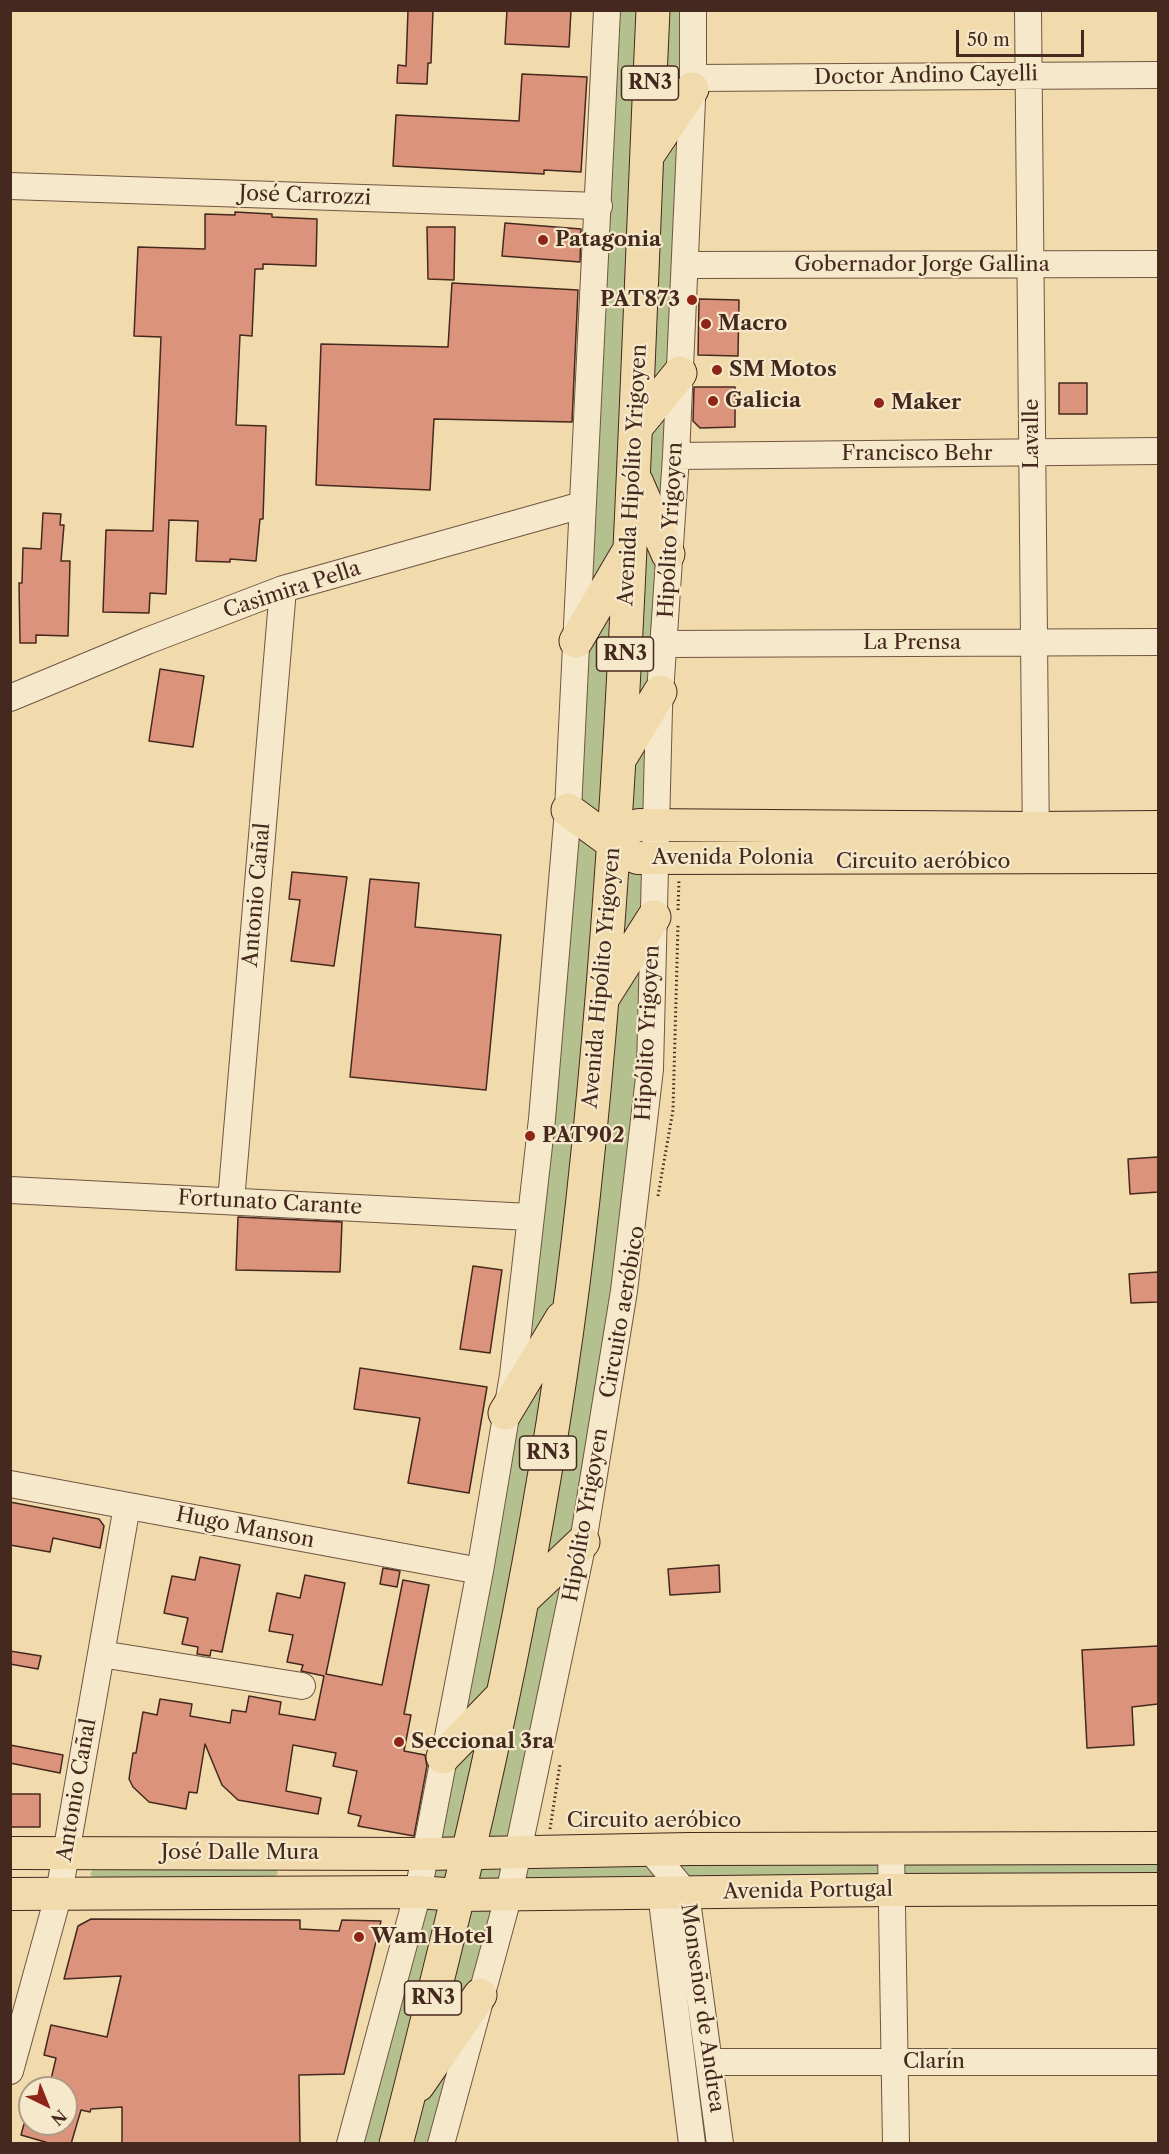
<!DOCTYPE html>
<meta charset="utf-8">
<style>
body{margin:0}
#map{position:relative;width:1169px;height:2154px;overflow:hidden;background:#f1dbad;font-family:"Libre Caslon Text",serif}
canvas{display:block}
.frame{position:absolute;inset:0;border:12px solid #45281e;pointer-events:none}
.north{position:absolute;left:18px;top:2076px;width:60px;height:60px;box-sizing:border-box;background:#f6e8ca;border:2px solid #af9b85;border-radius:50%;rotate:137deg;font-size:16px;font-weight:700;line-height:24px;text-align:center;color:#45281e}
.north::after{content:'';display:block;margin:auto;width:21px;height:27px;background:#8f2418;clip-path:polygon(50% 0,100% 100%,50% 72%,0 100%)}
.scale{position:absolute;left:956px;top:30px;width:128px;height:27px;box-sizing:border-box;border:3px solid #45281e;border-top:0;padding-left:8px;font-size:18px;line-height:21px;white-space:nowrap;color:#45281e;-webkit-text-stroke:4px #f6e8ca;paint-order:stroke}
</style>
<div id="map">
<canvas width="1169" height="2154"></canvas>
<div class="frame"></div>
<div class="north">N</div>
<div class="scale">50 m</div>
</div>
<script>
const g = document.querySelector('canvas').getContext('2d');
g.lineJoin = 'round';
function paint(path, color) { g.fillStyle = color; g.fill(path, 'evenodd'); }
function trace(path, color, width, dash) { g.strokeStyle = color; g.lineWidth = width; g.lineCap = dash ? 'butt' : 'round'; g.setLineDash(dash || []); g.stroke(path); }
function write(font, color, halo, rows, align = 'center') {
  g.font = font + ' "Libre Caslon Text",serif'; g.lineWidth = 4.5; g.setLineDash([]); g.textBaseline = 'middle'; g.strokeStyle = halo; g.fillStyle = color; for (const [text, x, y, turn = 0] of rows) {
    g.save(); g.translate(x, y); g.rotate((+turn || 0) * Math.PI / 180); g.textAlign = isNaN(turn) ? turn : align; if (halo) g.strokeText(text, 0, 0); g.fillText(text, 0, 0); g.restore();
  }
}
paint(new Path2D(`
 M607,11H693L656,826L1036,828L655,859L624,1291L517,1853L1158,1848V1889L686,1893L720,2144L692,2143L661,1893L509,1894L441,2143L350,2144L418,1892L530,1217Z
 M98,1862L271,1863L278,1873L273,1880L98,1884L90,1874Z`), '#b4c18e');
const building = new Path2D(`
 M408,10H433L431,63H428L427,84L397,83L398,65L406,66Z
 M507,10H571L569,47L505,44Z
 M522,74L587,77L581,172L544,170V174L393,166L396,115L519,121Z
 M235,212L272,214V217L317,219L316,266L263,264V269H255L252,336L240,335L236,425L266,426L263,519H260L256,561L230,559V562L196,561L198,521L169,520L166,594L150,593L149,613L103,612L106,530L153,531L161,337L134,336L138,247L205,249V214L235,215Z
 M505,223L581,229L580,262L502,256Z
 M427,227H455L454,280L428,279Z
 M452,283L578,290L572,422L434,419L430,490L316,485L321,344L448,347Z
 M699,299L739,300L738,356L698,355Z
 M1059,383H1087V414H1059Z
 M694,387H735V427L700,428L693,421Z
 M43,513L61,514L60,525H64L61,561H70L68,636L36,635V643H20L19,583H22L23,548L41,549Z
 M160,669L204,676L193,747L149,741Z
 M292,872L347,877L334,966L291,961L300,900L289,899Z
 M370,879L419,883L415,927L501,935L486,1090L350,1077Z
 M1158,1157V1192L1130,1194L1128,1159Z
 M238,1217L342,1222L340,1272L236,1270Z
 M473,1266L502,1270L490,1353L460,1349Z
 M1158,1272V1302L1131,1303L1129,1274Z
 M360,1368L487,1387L469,1493L408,1483L420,1418L354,1409Z
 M10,1502L99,1519L104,1526L100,1548L53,1538L50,1552L10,1545Z
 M200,1557L240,1565L222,1652L211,1650L210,1656L197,1654L198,1647L182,1644L188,1618L164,1613L172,1576L195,1580Z
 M719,1565L720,1592L670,1595L668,1569Z
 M383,1568L400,1571L397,1587L380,1584Z
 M305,1575L345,1583L326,1674L382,1685L403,1580L429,1585L404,1714L411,1715L404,1751L425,1755L427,1766L414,1836L358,1826L361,1816L348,1813L357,1771L333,1766L336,1753L293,1745L286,1791L321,1798L318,1814L238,1800L222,1785L205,1744L197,1793L189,1792L186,1809L149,1802L133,1787L129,1779L133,1753H136L143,1712L157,1715L160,1699L192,1704L190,1716L230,1723L232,1710L246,1712L249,1696L281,1702L279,1714L315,1720L324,1676L301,1671L303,1665L287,1662L293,1635L269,1631L277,1593L300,1598Z
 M1158,1646V1704L1132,1707L1134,1745L1087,1748L1082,1650Z
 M10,1651L41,1656L38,1669L10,1664Z
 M10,1745L63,1755L60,1773L10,1763Z
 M10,1794H40V1827H10Z
 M91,1919L300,1920V1929L339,1931L342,1920L381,1921L344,2074L299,2075L300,2144H122V2107L91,2109L90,2112L81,2110L71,2144H52L21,2135L24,2124H66V2088H49L56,2058L44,2055L51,2025L107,2037L121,1976L64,1979L78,1926Z`);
paint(building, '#db947b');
trace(building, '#45281e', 1.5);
const minor = new Path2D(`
 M1028,10L1036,847
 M693,78L1158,75
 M10,186L599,206
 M685,265L1158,264
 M676,456L1158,451
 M665,644L1158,642
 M10,698L147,641L283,589L582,505
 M10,1190L530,1217
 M231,1201L283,589
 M10,1484L480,1571
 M101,1654L302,1686
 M891,1848L896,2144
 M650,1850L686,1893L720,2144
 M661,1893L692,2144
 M709,2062H1158
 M10,2071L59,1893L127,1506
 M350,2144L418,1892L480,1571L513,1375L542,1119L568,810L607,10
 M441,2144L509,1894L583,1542L624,1291L650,1069L659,708L676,456L693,78V10`);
const major = new Path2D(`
 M1158,827L1036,828L639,825L627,828L613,843L622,852L638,858L1158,857
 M10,1853L426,1854L690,1849L1158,1848
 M10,1894L418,1892L458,1895L891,1890L1158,1889`);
const highway = new Path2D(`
 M647,156L692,89
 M637,426L680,373
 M636,481L668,554
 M576,641L627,554
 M622,755L660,692
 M568,810L613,843
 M604,996L654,917
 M505,1413L562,1318
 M523,1599L583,1542
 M443,1757L503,1695
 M418,2085L480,1995
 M396,2144C412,2084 426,2025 441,1965C504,1713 555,1458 583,1199C626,804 635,407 653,10`);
trace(minor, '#705542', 28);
trace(major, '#45281e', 34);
trace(highway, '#45281e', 35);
trace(new Path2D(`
 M678,910L679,880
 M658,1196L673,1110L678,925
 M550,1829L560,1764`), '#45281e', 3, [1.5, 3]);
trace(minor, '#f6e8ca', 26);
trace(major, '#f1dbad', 32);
trace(highway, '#f1dbad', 33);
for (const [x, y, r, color] of [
 [543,240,6,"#8f2418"],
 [692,300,6,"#8f2418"],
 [706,324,6,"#8f2418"],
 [717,370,6,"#8f2418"],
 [713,401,6,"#8f2418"],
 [879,403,6,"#8f2418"],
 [530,1136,6,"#8f2418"],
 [399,1742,6,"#8f2418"],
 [359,1937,6,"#8f2418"]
]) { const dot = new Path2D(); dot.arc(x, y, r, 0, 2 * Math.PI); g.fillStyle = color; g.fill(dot); trace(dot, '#f6e8ca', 2); }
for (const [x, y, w] of [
 [650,83,57],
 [625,654,57],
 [548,1453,57],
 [433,1998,57]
]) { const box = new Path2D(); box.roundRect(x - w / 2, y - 17, w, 34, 4.5); g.fillStyle = '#f6e8ca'; g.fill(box); trace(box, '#45281e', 1.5); }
write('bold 20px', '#45281e', null, [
 ["RN3",650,83],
 ["RN3",625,654],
 ["RN3",548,1453],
 ["RN3",433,1998]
]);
write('21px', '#45281e', '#f6e8ca', [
 ["Doctor Andino Cayelli",926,76,-1],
 ["José Carrozzi",305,196,2],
 ["Gobernador Jorge Gallina",922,265],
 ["Lavalle",1032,434,-90],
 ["Francisco Behr",917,454],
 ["Avenida Hipólito Yrigoyen",633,475,-87],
 ["Hipólito Yrigoyen",671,530,-87],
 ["Casimira Pella",292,590,-18],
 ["La Prensa",912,643],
 ["Avenida Polonia",733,858],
 ["Circuito aeróbico",923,862],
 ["Antonio Cañal",257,895,-85],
 ["Avenida Hipólito Yrigoyen",602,978,-85],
 ["Hipólito Yrigoyen",648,1033,-87],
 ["Fortunato Carante",270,1203,3],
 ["Circuito aeróbico",623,1312,-80],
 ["Hipólito Yrigoyen",586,1515,-80],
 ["Hugo Manson",245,1528,11],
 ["Antonio Cañal",77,1790,-80],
 ["Circuito aeróbico",654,1821],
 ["José Dalle Mura",240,1853],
 ["Avenida Portugal",808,1891,-1],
 ["Monseñor de Andrea",702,2008,82],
 ["Clarín",934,2062]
]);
write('bold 21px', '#45281e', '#f6e8ca', [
 ["Patagonia",555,240],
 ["PAT873",680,300,"right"],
 ["Macro",718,324],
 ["SM Motos",729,370],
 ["Galicia",725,401],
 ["Maker",891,403],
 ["PAT902",542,1136],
 ["Seccional 3ra",411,1742],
 ["Wam Hotel",371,1937]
], 'left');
</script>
